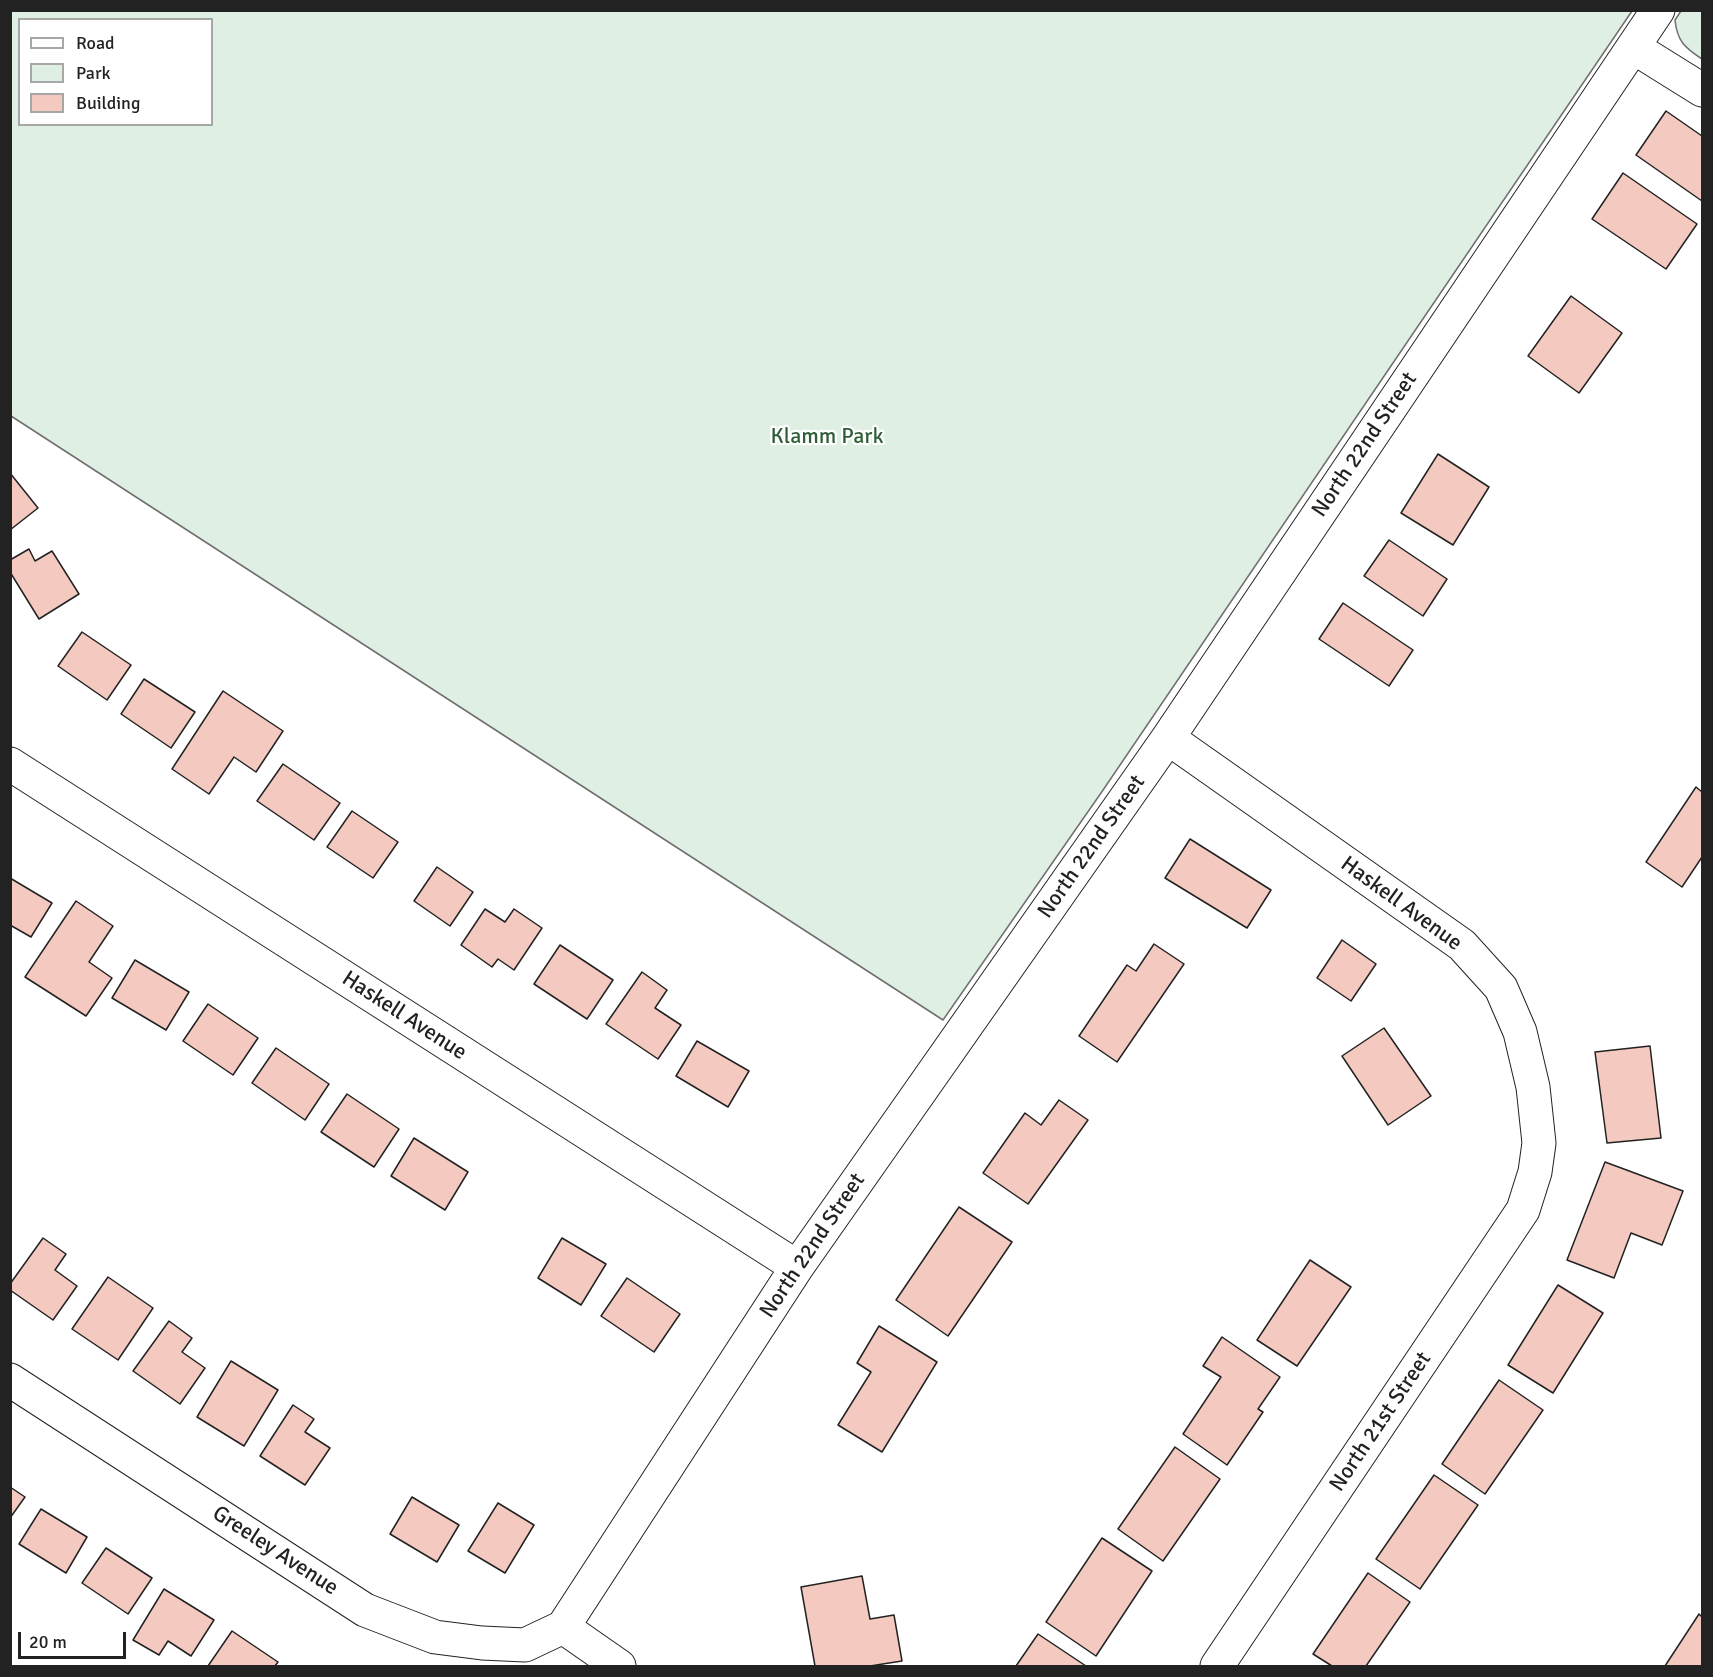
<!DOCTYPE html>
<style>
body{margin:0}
#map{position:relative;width:1713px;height:1677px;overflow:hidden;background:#fff;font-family:Signika,sans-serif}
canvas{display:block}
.frame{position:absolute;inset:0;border:12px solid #222;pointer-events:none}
.legend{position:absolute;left:18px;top:18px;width:195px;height:108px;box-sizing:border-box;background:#fff;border:2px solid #a7a7a7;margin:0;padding:8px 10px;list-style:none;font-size:18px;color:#222}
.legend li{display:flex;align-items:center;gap:12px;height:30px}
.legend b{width:30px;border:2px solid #a7a7a7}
.scale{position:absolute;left:18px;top:1632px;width:108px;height:27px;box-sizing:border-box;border:3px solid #222;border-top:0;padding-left:8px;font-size:18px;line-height:21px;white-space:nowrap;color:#222;-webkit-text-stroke:4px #fff;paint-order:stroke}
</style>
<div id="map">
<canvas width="1713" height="1677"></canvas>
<div class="frame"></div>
<ul class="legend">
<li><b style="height:8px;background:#fff"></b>Road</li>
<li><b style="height:16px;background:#e0efe3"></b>Park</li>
<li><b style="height:16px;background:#f3c9c0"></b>Building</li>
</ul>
<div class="scale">20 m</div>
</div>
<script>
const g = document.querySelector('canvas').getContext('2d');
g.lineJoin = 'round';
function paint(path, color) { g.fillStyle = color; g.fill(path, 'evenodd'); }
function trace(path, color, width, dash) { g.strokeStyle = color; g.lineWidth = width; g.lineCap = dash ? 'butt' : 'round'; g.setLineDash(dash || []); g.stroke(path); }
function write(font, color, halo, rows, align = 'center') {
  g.font = font + ' Signika,sans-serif'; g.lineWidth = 4.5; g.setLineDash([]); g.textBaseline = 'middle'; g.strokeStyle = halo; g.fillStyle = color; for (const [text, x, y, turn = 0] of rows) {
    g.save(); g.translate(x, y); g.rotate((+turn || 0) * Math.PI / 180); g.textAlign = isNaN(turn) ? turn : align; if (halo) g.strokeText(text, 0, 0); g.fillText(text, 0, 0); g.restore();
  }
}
const green = new Path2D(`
 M10,11L11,10L1632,11L1101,793L943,1020L11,416ZM20,20H212V124H20Z
 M1681,11H1702V59C1685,48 1677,41 1675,20Z`);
paint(green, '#e0efe3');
trace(green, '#6f6f6f', 1.5);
const building = new Path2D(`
 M1666,111L1702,136V201L1636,155Z
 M1623,173L1697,224L1666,269L1592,219Z
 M1571,296L1622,333L1579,393L1528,356Z
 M1438,454L1489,487L1453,545L1401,513Z
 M10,473L38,508L10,530Z
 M1389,540L1447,579L1423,616L1364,576Z
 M29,549L35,561L52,551L79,594L39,619L10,572V560Z
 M1343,603L1413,650L1389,686L1319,639Z
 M82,632L131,665L107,700L58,666Z
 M144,679L195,712L171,748L121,714Z
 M223,691L283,731L256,772L234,757L209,794L172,769Z
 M283,764L340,803L314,840L257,801Z
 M1696,787L1702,792V857L1682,887L1646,862Z
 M352,811L398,842L373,878L327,847Z
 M1190,839L1271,890L1247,928L1165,878Z
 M437,867L473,892L450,926L414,901Z
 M10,878L52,903L31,937L10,925Z
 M76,901L113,926L89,962L112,978L86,1016L25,977Z
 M485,909L505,922L514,909L542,928L514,970L498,959L492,967L461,945Z
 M1342,940L1376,964L1351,1001L1317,978Z
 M1154,944L1184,964L1117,1062L1079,1036L1127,965L1136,971Z
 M560,945L613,980L587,1019L534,984Z
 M135,960L189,992L166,1030L112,998Z
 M642,972L667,990L655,1008L681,1025L658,1059L606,1024Z
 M208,1004L258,1038L233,1075L183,1041Z
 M1384,1028L1431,1096L1388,1125L1342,1056Z
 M697,1041L749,1071L728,1107L676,1076Z
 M1650,1046L1661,1138L1607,1143L1595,1052Z
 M276,1048L329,1084L305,1120L252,1083Z
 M347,1094L399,1129L374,1167L321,1132Z
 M1059,1100L1088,1120L1028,1204L983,1173L1025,1113L1041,1125Z
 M414,1138L468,1172L445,1210L391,1176Z
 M1605,1162L1683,1191L1662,1245L1631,1233L1614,1278L1567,1260Z
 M959,1207L1012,1242L948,1336L896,1300Z
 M43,1238L66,1254L55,1270L77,1286L53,1320L10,1290V1284Z
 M562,1238L606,1264L581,1305L538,1278Z
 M1310,1260L1351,1287L1297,1366L1257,1340Z
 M108,1277L153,1308L118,1360L72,1329Z
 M627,1278L680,1314L654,1352L601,1316Z
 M1558,1285L1603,1313L1553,1393L1508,1365Z
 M169,1321L192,1338L182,1352L205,1368L180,1404L133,1371Z
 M879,1326L937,1362L882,1452L838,1425L871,1372L857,1363Z
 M1222,1337L1280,1377L1258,1409L1263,1412L1227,1465L1183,1434L1221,1377L1203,1366Z
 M231,1361L278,1390L244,1446L197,1417Z
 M1499,1380L1543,1410L1485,1494L1442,1464Z
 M293,1405L314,1419L305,1432L330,1448L305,1485L260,1456Z
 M1175,1447L1220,1479L1163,1561L1118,1529Z
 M1434,1475L1478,1505L1420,1589L1376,1559Z
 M10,1487L25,1497L10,1518Z
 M412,1497L459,1525L437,1562L390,1534Z
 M498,1503L534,1525L505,1573L468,1551Z
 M41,1509L87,1537L66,1573L19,1544Z
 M1102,1538L1152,1571L1096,1656L1046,1622Z
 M106,1548L152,1578L128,1614L82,1583Z
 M1368,1573L1410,1602L1366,1666H1332L1313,1654Z
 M862,1576L870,1619L894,1615L902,1661L870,1666H815L801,1587Z
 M164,1589L214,1620L191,1656L168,1641L159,1655L133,1640Z
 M1699,1614L1702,1617V1666H1665Z
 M232,1631L278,1662L275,1666H208Z
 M1038,1634L1086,1666H1016Z`);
paint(building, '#f3c9c0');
trace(building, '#222', 1.5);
const minor = new Path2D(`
 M1633,47L1702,90
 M1168,738L1462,945L1501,988L1520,1032L1533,1087L1539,1143L1535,1172L1523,1210L1217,1666
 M10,764L797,1267
 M10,1380L365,1610L435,1637L482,1643L525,1645L563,1627
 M563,1627L797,1267L1168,738L1658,10
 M563,1627L619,1666`);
trace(minor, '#222', 35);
trace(minor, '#fff', 33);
write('22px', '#2f5e38', '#fff', [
 ["Klamm Park",827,437]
]);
write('22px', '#222', '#fff', [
 ["North 22nd Street",1365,445,-56],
 ["North 22nd Street",1092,847,-55],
 ["Haskell Avenue",1401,904,36],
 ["Haskell Avenue",404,1016,33],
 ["North 22nd Street",813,1246,-56],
 ["North 21st Street",1381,1422,-56],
 ["Greeley Avenue",275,1551,33]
]);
</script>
